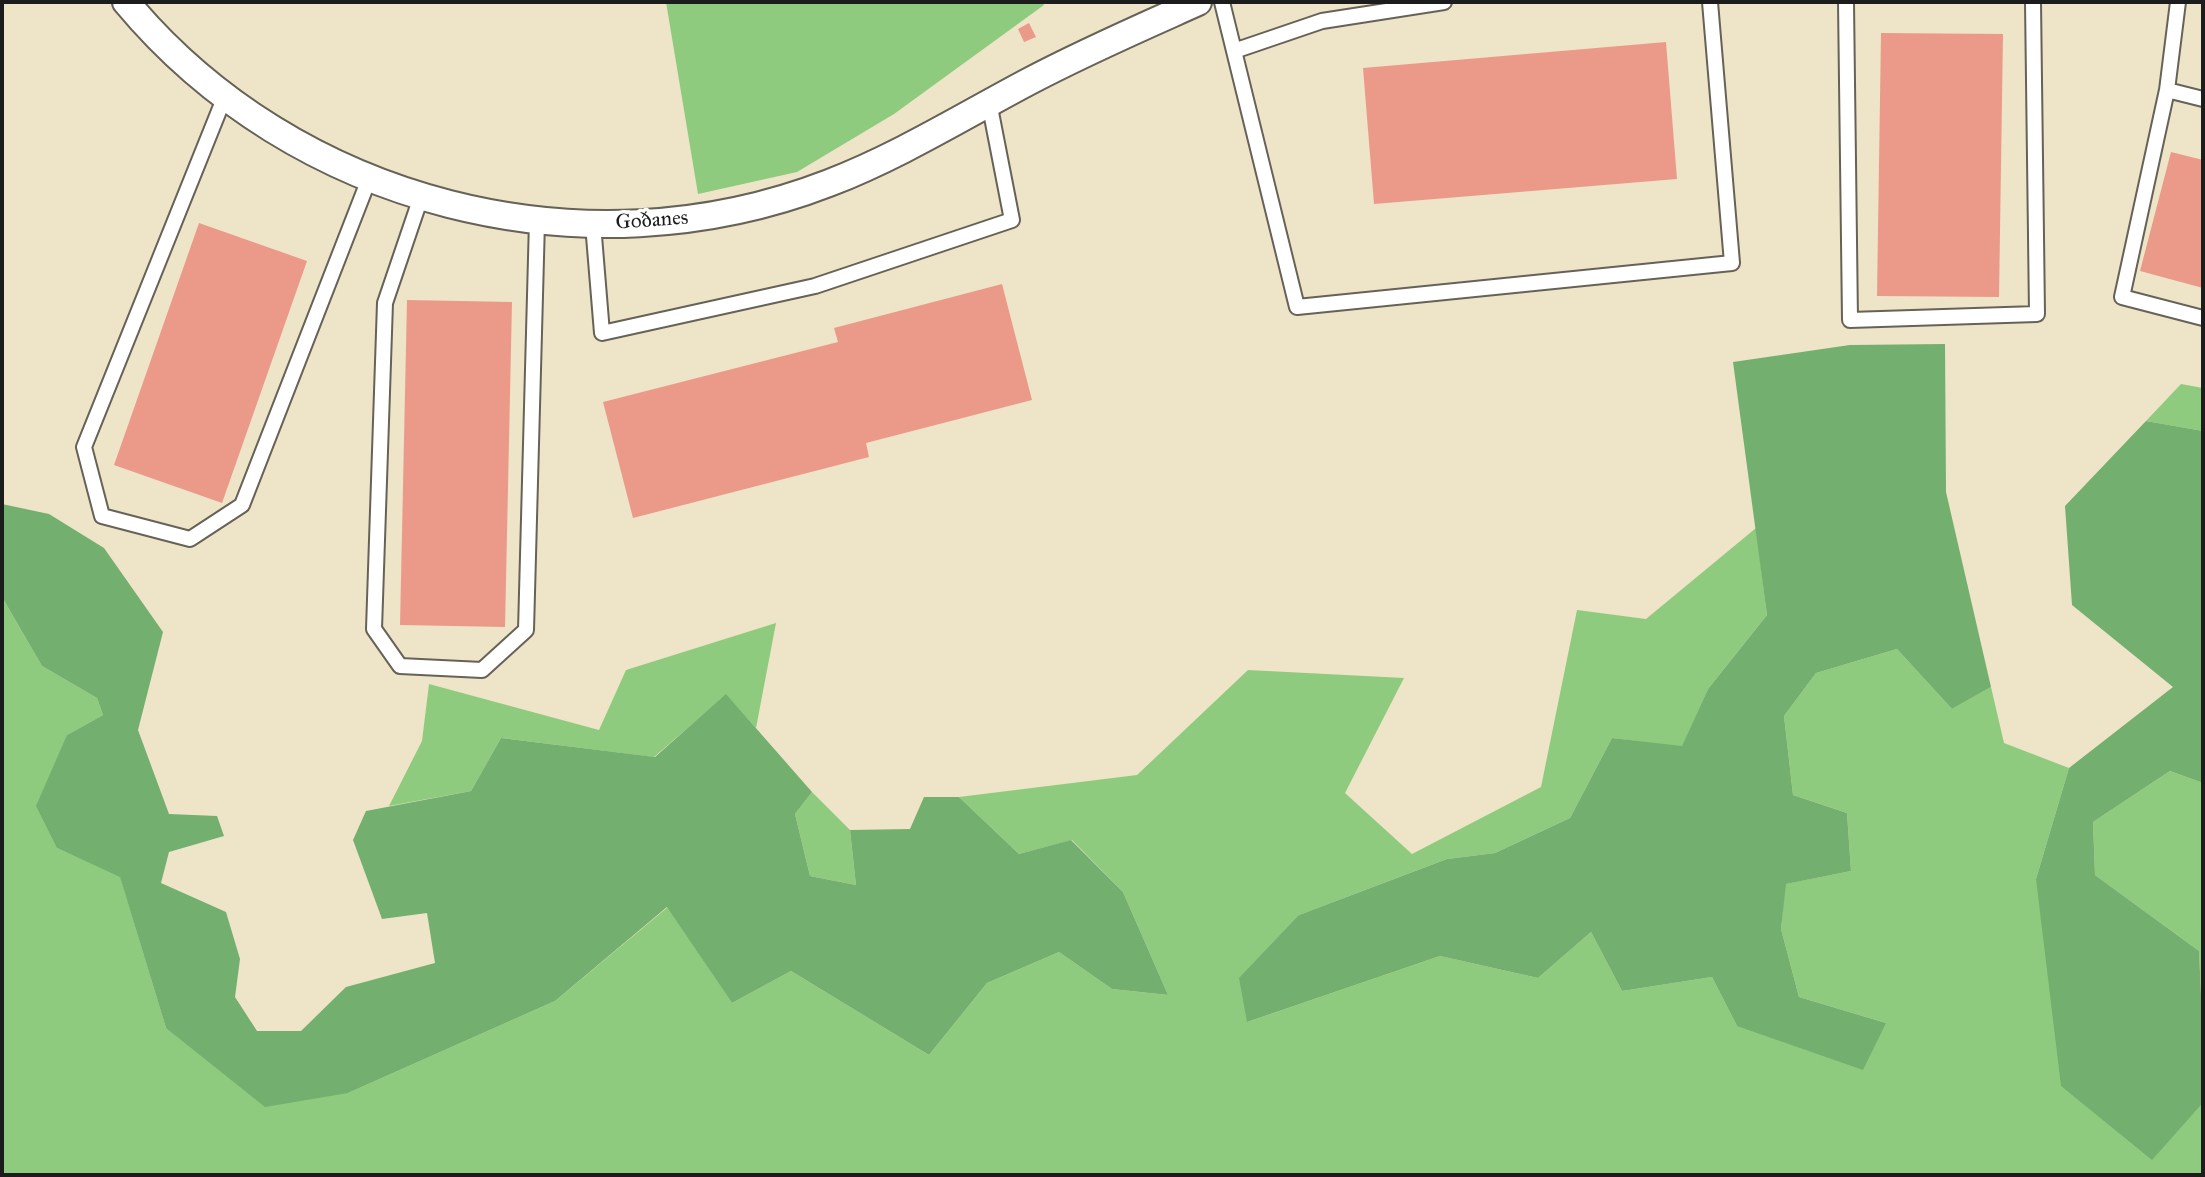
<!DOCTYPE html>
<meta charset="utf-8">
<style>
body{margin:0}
#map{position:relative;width:2205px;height:1177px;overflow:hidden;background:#eee4c7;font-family:"IM FELL Great Primer",serif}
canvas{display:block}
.frame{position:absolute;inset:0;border:4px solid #1c1c1c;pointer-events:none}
</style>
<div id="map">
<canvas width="2205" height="1177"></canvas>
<div class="frame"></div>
</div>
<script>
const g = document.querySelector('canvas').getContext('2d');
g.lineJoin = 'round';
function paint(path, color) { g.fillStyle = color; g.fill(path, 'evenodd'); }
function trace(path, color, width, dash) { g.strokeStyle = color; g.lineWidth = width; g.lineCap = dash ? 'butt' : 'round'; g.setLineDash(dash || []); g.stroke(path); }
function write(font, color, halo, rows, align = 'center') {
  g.font = font + ' "IM FELL Great Primer",serif'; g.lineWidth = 7; g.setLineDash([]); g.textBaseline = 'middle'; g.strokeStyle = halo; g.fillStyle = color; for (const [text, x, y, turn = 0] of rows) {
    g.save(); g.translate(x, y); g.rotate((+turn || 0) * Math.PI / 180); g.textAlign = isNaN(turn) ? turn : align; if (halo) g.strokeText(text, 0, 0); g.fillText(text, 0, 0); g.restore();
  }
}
paint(new Path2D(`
 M666,2H1042L1044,5L894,114L797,172L698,194Z
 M2181,384L2203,388V431L2146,421Z
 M1756,528L1767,615L1708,689L1682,747L1612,738L1570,818L1495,853L1447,859L1299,915L1247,1022L1440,956L1538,978L1591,932L1622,991L1712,977L1737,1026L1886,1023L1799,997L1781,929L1785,884L1851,871L1847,813L1793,795L1784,716L1816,673L1897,649L1952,709L1991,687L2004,743L2069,768L2036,879L2152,1159L2203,1103V1175H2V597L42,666L97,698L103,715L67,735L57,848L120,876L166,1028L348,1093L555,1001L668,907L732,1003L791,971L929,1055L987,983L1059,952L1112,989L1168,995L1123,892L1072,840L1019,854L959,797L1137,775L1248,670L1404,678L1345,793L1412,854L1541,787L1577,610L1646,619Z
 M776,623L756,728L726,695L654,757L501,738L471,791L389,806L422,741L429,684L599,730L626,670Z
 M2170,771L2203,783V1038L2199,951L2095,875L2093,822Z
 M812,792L850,830L856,885L810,876L795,814Z`), '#8fcb7f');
paint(new Path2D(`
 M1945,344L1946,492L1991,687L1952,709L1897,649L1816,673L1784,716L1793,795L1847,813L1851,871L1786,884L1781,929L1799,997L1886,1023L1863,1070L1737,1026L1712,977L1622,991L1591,932L1538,978L1440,956L1247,1022L1239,978L1299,915L1447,859L1495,853L1570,818L1612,738L1682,746L1708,689L1767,615L1733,362L1850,345Z
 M2146,421L2203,431V783L2170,771L2093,822L2095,875L2199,951L2203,1038V1103L2152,1160L2061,1086L2036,879L2069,768L2173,687L2072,605L2065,506Z
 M2,504L49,514L104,548L163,632L138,730L169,814L217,816L224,836L169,852L161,883L226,912L240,959L235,997L257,1031H301L346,987L435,963L427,913L382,919L353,840L366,811L471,791L501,738L655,757L726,694L812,792L795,814L810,876L856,885L850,830L910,829L924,797H959L1019,854L1071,840L1123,892L1168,995L1112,989L1059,952L987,983L929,1055L791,971L732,1003L667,907L555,1001L348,1093L265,1107L166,1028L120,877L57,848L36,806L67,735L103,715L97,698L42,666L2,597Z`), '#73af6e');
paint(new Path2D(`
 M1029,23L1036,37L1024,42L1018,29Z
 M1881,33L2003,34L1999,297L1877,296Z
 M1666,42L1677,179L1374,204L1363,68Z
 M2171,152L2203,160V288L2140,271Z
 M199,223L307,261L222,503L114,465Z
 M1002,284L1032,400L866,443L869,457L633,518L603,402L838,342L834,328Z
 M407,300L512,302L505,627L400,625Z`), '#eb9a8a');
const lane = new Path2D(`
 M1222,2L1297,307L1732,263L1710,2
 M1846,2L1850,320L2037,314L2033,2
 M1234,51L1322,21L1444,2
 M2167,90L2178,2
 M225,96L84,447L102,516L190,539L242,505L369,179
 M2203,99L2167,90L2122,297L2203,318
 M421,197L385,303L374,629L400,666L482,670L526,630L537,221
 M593,224L602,333L815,286L1012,220L989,102`);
const street = new Path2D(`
 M126,2C294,204 584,278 829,183C897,157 962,117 1026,83C1082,53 1140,28 1198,2`);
trace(lane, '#666258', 18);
trace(street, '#666258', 30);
trace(lane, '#fff', 14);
trace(street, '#fff', 26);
write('21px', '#1c1c1c', '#fff', [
 ["Goðanes",652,221,-4]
]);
</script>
